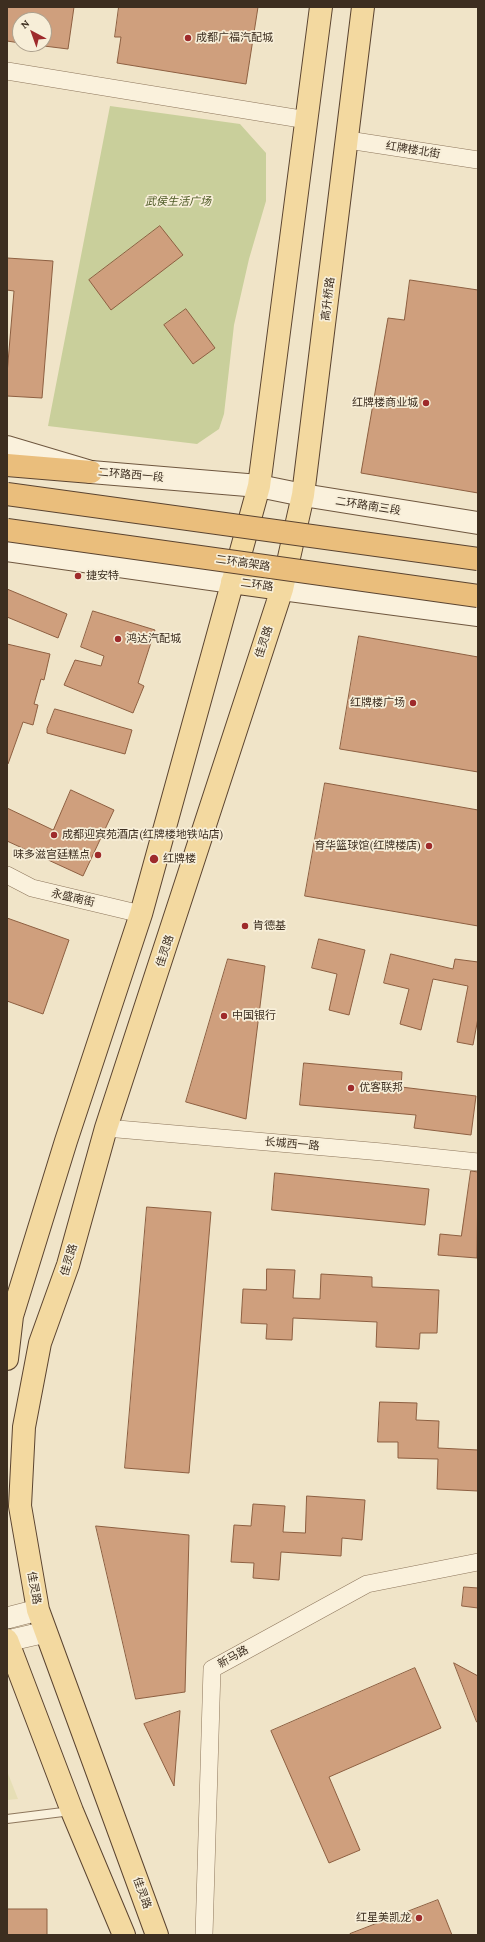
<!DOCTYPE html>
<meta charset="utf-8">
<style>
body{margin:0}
#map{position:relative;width:485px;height:1942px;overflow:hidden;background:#f0e4c8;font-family:"Crimson Pro",serif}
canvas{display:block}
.frame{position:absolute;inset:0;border:8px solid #3d2e20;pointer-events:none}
.north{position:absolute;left:12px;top:12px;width:40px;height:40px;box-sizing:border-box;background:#f7eed8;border:1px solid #ada18e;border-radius:50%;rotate:319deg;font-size:11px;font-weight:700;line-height:16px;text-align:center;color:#3d2e20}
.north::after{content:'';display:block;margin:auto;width:14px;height:18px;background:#9e2a2b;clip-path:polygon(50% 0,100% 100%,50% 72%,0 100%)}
</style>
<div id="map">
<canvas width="485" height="1942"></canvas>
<div class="frame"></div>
<div class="north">N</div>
</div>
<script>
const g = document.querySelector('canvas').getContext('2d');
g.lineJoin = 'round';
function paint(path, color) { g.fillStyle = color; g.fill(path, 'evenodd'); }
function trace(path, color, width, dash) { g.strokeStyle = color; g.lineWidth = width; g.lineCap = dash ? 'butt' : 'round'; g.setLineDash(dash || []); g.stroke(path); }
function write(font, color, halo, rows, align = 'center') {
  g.font = font + ' "Crimson Pro","Noto Sans SC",serif'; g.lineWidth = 3.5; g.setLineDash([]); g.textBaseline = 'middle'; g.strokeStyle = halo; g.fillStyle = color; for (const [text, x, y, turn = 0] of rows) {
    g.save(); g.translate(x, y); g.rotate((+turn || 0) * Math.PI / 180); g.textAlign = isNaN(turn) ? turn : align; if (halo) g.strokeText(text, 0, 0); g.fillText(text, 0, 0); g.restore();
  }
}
paint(new Path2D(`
 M7,1771L18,1799L7,1800Z`), '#e6deb5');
paint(new Path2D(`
 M110,106L240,124L266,153V201L249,259L234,325L224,414L219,429L197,444L48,426Z`), '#c9cf9b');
const building = new Path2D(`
 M7,7H74L68,49L44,46V20H20V43L7,41Z
 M119,7H258L246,84L117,63L121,37H115Z
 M160,226L183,255L111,310L89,280Z
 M7,258L53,261L42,398L7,396V374L14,291L7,290Z
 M410,280L478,290V493L361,473L388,318L404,320Z
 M186,309L215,348L193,364L164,325Z
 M7,589L67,614L58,638L7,617Z
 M93,611L155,630L138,683L144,686L133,713L64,685L75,660L101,666L104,656L81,647Z
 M359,636L478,657V772L340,749Z
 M7,644L50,654L44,680L41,679L34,704L38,705L33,725L23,722L8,764H7Z
 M55,709L132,730L125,754L47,733V729Z
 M325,783L478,810V926L305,896Z
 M71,790L114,810L83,876L7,841V808L53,830Z
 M7,918L69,940L43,1014L7,1001Z
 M319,939L365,950L349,1015L329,1010L337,974L312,968Z
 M391,954L453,969L455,959L478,962V1018L473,1045L457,1042L468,986L433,979L421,1030L400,1024L409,989L384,983Z
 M228,959L265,966L246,1119L186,1102Z
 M304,1063L402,1072L401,1087L476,1096L471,1135L414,1128L416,1115L300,1105Z
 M471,1171L478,1172L477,1258L438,1255L440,1234L461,1236Z
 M275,1173L429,1189L425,1225L272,1210Z
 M147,1207L211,1212L189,1473L125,1468Z
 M267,1269L295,1270L293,1298L320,1299L321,1274L372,1277V1287L439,1290L437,1333H420L419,1349L376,1347L377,1322L293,1318L292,1340L266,1339L267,1324L241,1323L243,1289L266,1290Z
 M380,1402L417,1403L416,1420L439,1421L438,1448L478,1450V1491L437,1489L438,1459L398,1458V1442H378Z
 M307,1496L365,1500L362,1540L342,1538L341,1556L281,1552L279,1580L253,1578L254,1563L231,1562L234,1525L251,1526L253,1504L285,1506L283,1532L305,1533Z
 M96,1526L189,1535L185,1692L136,1699Z
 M464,1587L478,1588V1608L462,1606Z
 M454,1663L478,1676V1722H477Z
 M415,1668L441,1728L329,1777L360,1850L329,1863L271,1731Z
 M180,1711L174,1786L144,1724Z
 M438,1900L452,1935H350V1934Z
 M7,1909H47V1935H7Z`);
paint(building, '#cf9f7d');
trace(building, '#8d5f41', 1);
const service = new Path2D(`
 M7,1819L71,1811`);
const minor = new Path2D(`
 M7,71L307,120
 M348,140L478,160
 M7,875L32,888L141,914
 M106,1128L382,1152L478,1162
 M204,1935L212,1669L367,1584L478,1562`);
const tertiary = new Path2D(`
 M7,1618L38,1610
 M7,1641L46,1632`);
const secondary = new Path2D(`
 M7,447L91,472L259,486L303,495L478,523
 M7,550L232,582
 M282,589L478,615`);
const primary = new Path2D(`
 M232,582L282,589
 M7,1359L12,1316L66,1141L141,914L259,486L321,7
 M7,1640L72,1811L124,1935
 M157,1935L38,1610L20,1506L24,1427L40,1343L68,1265L106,1128L282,589L303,495L363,7`);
const trunk = new Path2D(`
 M7,465L91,472`);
trace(service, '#8d765c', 10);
trace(minor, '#8d765c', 18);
trace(tertiary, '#8d765c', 22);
trace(secondary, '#6f573f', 24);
trace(primary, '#5b4430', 24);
trace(trunk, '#5b4430', 24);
trace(service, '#faf1dc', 8);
trace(minor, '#faf1dc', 17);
trace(tertiary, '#faf1dc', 21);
trace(secondary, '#faf1dc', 22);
trace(primary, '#f3d9a0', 22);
trace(trunk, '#eabe7c', 22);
const trunkBridge = new Path2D(`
 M7,494L478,559
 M7,530L478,596`);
trace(trunkBridge, '#5b4430', 24, []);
trace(trunkBridge, '#eabe7c', 22);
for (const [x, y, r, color] of [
 [188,38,4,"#9e2a2b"],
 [426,403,4,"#9e2a2b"],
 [78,576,4,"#9e2a2b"],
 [118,639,4,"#9e2a2b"],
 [413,703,4,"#9e2a2b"],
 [54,835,4,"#9e2a2b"],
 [429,846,4,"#9e2a2b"],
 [98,855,4,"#9e2a2b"],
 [154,859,5,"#9e2a2b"],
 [245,926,4,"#9e2a2b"],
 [224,1016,4,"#9e2a2b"],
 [351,1088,4,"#9e2a2b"],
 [419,1918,4,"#9e2a2b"]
]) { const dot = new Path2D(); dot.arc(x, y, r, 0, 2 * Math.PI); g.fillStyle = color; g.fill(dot); trace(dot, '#f7eed8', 1.5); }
write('11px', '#3d2e20', '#f7eed8', [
 ["成都广福汽配城",196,38],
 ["红牌楼商业城",418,403,"right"],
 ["捷安特",86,576],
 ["鸿达汽配城",126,639],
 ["红牌楼广场",405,703,"right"],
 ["成都迎宾苑酒店(红牌楼地铁站店)",62,835],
 ["育华篮球馆(红牌楼店)",421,846,"right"],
 ["味多滋宫廷糕点",90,855,"right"],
 ["红牌楼",163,859],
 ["肯德基",253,926],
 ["中国银行",232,1016],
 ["优客联邦",359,1088],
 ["红星美凯龙",411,1918,"right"]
], 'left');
write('11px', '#3d2e20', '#f7eed8', [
 ["红牌楼北街",413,150,9],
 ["高升桥路",328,299,-83],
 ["二环路西一段",131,475,5],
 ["二环路南三段",368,506,9],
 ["二环高架路",243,563,8],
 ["二环路",257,585,8],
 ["佳灵路",264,642,-72],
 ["永盛南街",73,898,13],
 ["佳灵路",165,951,-72],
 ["长城西一路",292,1144,5],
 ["佳灵路",69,1260,-73],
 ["佳灵路",34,1588,80],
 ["新马路",233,1657,-29],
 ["佳灵路",142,1893,70]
]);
write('italic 11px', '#4d5a26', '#f7eed8', [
 ["武侯生活广场",178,202]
]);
</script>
